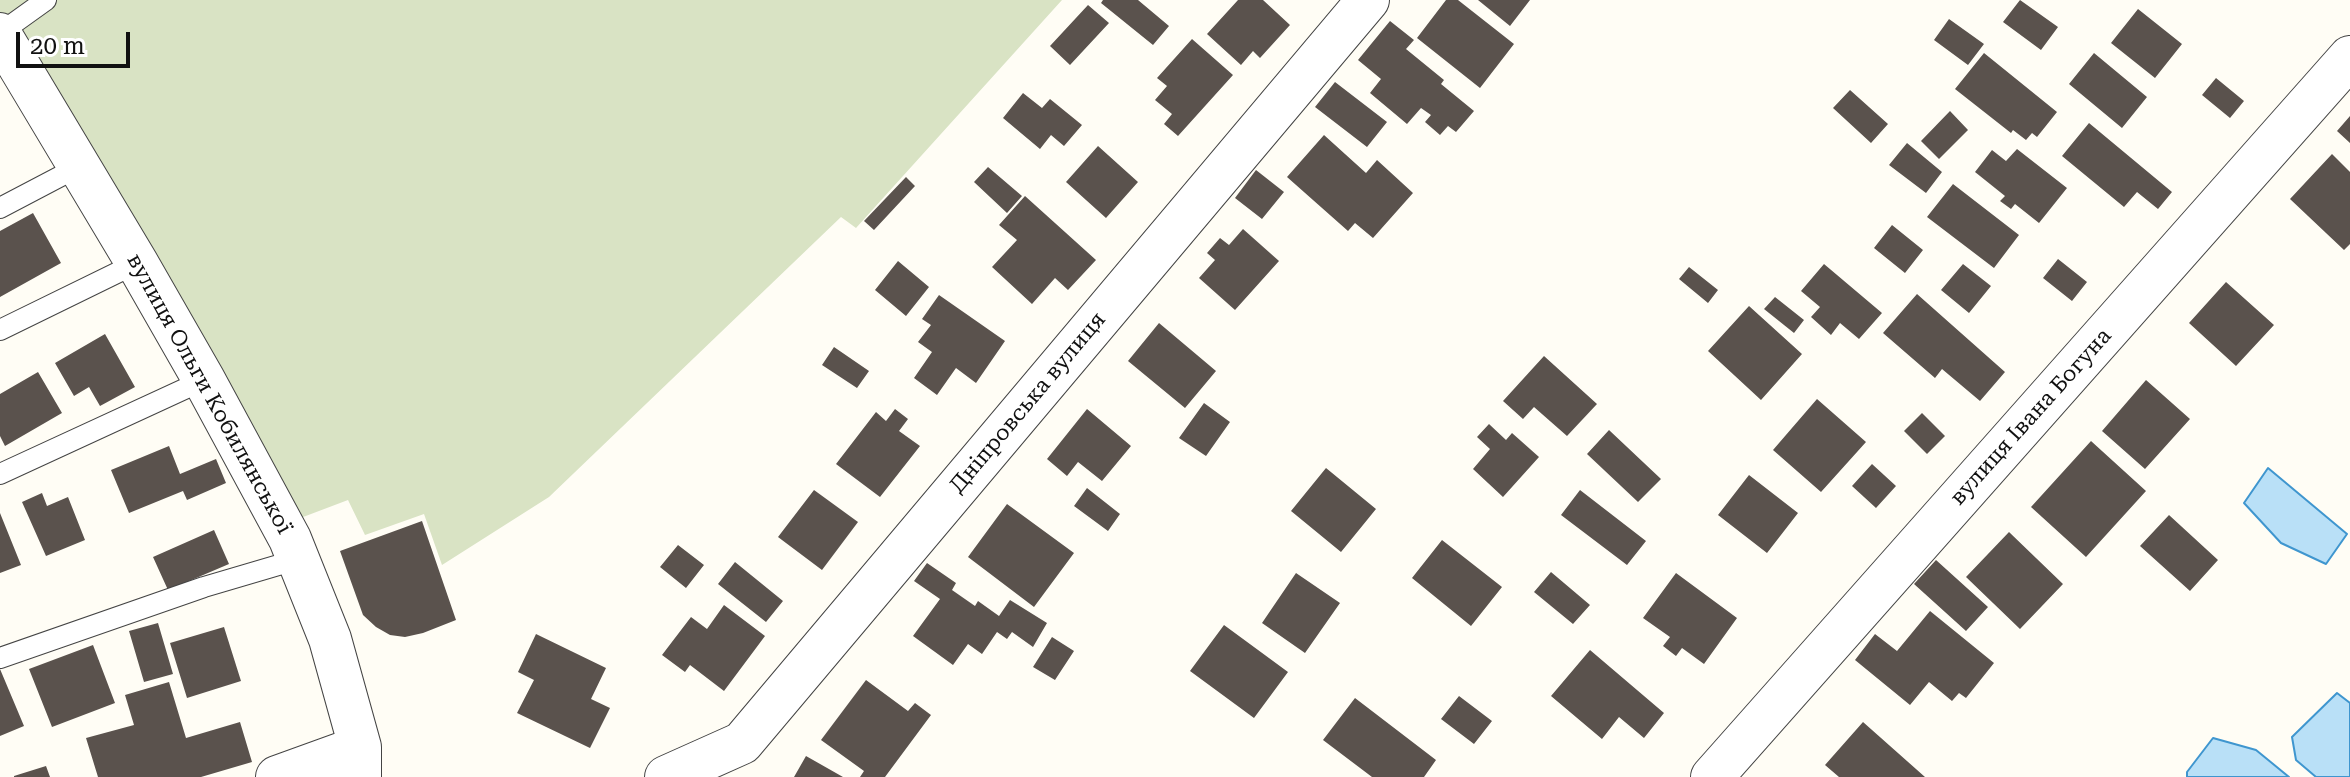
<!DOCTYPE html>
<meta charset="utf-8">
<style>
body{margin:0}
#map{position:relative;width:2350px;height:777px;overflow:hidden;background:#fffdf5;font-family:"Roboto Serif",serif}
canvas{display:block}
.scale{position:absolute;left:16px;top:32px;width:114px;height:36px;box-sizing:border-box;border:4px solid #111;border-top:0;padding-left:10px;font-size:24px;line-height:28px;white-space:nowrap;color:#111;-webkit-text-stroke:6px #fff;paint-order:stroke}
</style>
<div id="map">
<canvas width="2350" height="777"></canvas>
<div class="scale">20 m</div>
</div>
<script>
const g = document.querySelector('canvas').getContext('2d');
g.lineJoin = 'round';
function paint(path, color) { g.fillStyle = color; g.fill(path, 'evenodd'); }
function trace(path, color, width, dash) { g.strokeStyle = color; g.lineWidth = width; g.lineCap = dash ? 'butt' : 'round'; g.setLineDash(dash || []); g.stroke(path); }
function write(font, color, halo, rows, align = 'center') {
  g.font = font + ' "Roboto Serif",serif'; g.lineWidth = 8; g.setLineDash([]); g.textBaseline = 'middle'; g.strokeStyle = halo; g.fillStyle = color; for (const [text, x, y, turn = 0] of rows) {
    g.save(); g.translate(x, y); g.rotate((+turn || 0) * Math.PI / 180); g.textAlign = isNaN(turn) ? turn : align; if (halo) g.strokeText(text, 0, 0); g.fillText(text, 0, 0); g.restore();
  }
}
paint(new Path2D(`
 M0,0H1062L856,228L841,217L549,497L442,565L424,514L365,535L348,500L282,525L0,34Z`), '#d9e3c4');
const water = new Path2D(`
 M2268,468L2347,534L2326,564L2281,543L2244,503Z
 M2337,693L2350,703V777H2316L2296,760L2292,737Z
 M2213,738L2256,750L2289,777H2187V772Z`);
paint(water, '#b9e0f7');
trace(water, '#3f96cf', 2);
paint(new Path2D(`
 M1103,0H1138L1169,26L1153,45L1101,3Z
 M1238,0H1263L1290,25L1260,58L1253,51L1241,65L1207,34Z
 M1446,0H1458L1514,44L1480,88L1417,38Z
 M1478,0H1530L1510,26Z
 M2020,0L2058,27L2041,50L2003,22Z
 M1088,5L1109,23L1070,65L1050,46Z
 M2138,9L2182,44L2155,78L2111,43Z
 M1949,19L1984,44L1968,65L1934,40Z
 M1390,21L1414,40L1406,49L1444,80L1441,84L1474,111L1456,132L1448,126L1440,135L1425,122L1431,115L1421,108L1407,124L1370,93L1381,79L1358,60Z
 M1192,39L1233,75L1178,136L1164,124L1172,114L1155,100L1167,86L1157,78Z
 M1984,53L2057,112L2037,137L2032,133L2026,140L2013,130L2011,133L1955,89Z
 M2094,53L2147,97L2122,128L2069,84Z
 M2216,78L2244,101L2230,118L2202,95Z
 M1335,82L1387,122L1367,147L1315,107Z
 M1850,90L1888,124L1871,143L1833,108Z
 M1023,93L1042,108L1050,99L1082,125L1064,146L1051,135L1040,149L1003,118Z
 M1950,111L1968,130L1939,159L1921,141Z
 M2350,116V143L2337,131Z
 M2089,123L2172,192L2158,209L2137,192L2124,207L2062,156Z
 M1324,135L1366,173L1377,160L1413,193L1373,238L1355,223L1348,231L1287,177Z
 M1907,143L1942,172L1926,193L1889,165Z
 M1098,146L1138,182L1106,218L1066,182Z
 M2017,149L2067,188L2039,223L2015,204L2011,209L2000,201L2005,196L1975,172L1992,150L2006,161Z
 M2332,154L2350,172V244L2344,250L2290,199Z
 M988,167L1022,196L1007,213L974,182Z
 M1256,170L1284,192L1262,219L1235,198Z
 M906,177L915,186L874,230L864,221Z
 M1953,184L2019,235L1994,268L1927,217Z
 M1025,196L1096,260L1068,290L1055,278L1032,304L992,267L1017,240L999,225Z
 M33,213L61,263L0,297V231Z
 M1892,225L1923,250L1905,273L1874,248Z
 M1243,229L1279,261L1235,310L1199,278L1215,260L1207,253L1220,238L1229,245Z
 M2058,259L2087,282L2072,301L2043,278Z
 M898,261L929,287L906,316L875,290Z
 M1824,264L1882,313L1859,339L1840,323L1831,335L1811,317L1820,307L1801,291Z
 M1963,264L1991,286L1969,313L1941,290Z
 M1689,267L1718,290L1708,303L1679,279Z
 M2226,282L2274,325L2236,366L2189,323Z
 M1917,294L2005,372L1980,401L1942,369L1935,378L1883,333Z
 M939,295L1005,341L976,383L956,368L937,395L914,378L932,352L918,342L931,325L922,319Z
 M1775,297L1804,320L1794,333L1764,309Z
 M1749,306L1802,354L1761,400L1708,351Z
 M1159,323L1216,371L1185,408L1128,361Z
 M105,334L135,387L100,406L89,387L74,396L55,363Z
 M834,347L869,371L857,388L822,365Z
 M1544,356L1597,404L1567,436L1534,407L1523,419L1503,401Z
 M38,372L62,413L5,446L0,436V394Z
 M2146,380L2190,419L2145,469L2102,431Z
 M1817,399L1866,442L1821,492L1773,450Z
 M1204,403L1230,422L1206,456L1179,438Z
 M895,409L908,419L899,431L920,446L880,497L836,464L876,412L886,421Z
 M1087,409L1131,446L1102,481L1078,462L1067,476L1047,459Z
 M1922,413L1945,436L1927,454L1904,431Z
 M1489,424L1506,440L1512,433L1539,457L1503,497L1473,469L1490,449L1477,437Z
 M1609,430L1661,479L1638,502L1587,454Z
 M2091,441L2146,491L2086,557L2031,507Z
 M169,446L180,474L216,459L226,483L187,500L183,491L129,513L111,470Z
 M1872,464L1896,486L1876,508L1852,486Z
 M1326,468L1376,509L1341,552L1291,511Z
 M1749,475L1798,513L1767,553L1718,515Z
 M1087,488L1120,514L1108,531L1074,506Z
 M814,490L858,522L822,570L778,537Z
 M1580,490L1646,541L1627,565L1561,515Z
 M42,493L47,506L68,497L85,540L46,556L22,502Z
 M1007,504L1074,553L1034,607L968,557Z
 M0,513L21,565L0,573Z
 M2169,515L2218,560L2190,591L2140,546Z
 M422,521L456,620L423,633L405,637L390,635L376,627L363,615L340,551Z
 M214,530L229,564L168,590L153,557Z
 M2009,532L2063,584L2020,629L1966,577Z
 M1442,540L1502,587L1471,626L1412,578Z
 M678,545L704,565L686,588L660,567Z
 M1936,560L1988,607L1966,631L1914,584Z
 M735,562L783,601L766,622L718,584Z
 M927,563L956,583L952,590L975,606L978,601L999,616L1010,600L1047,623L1033,647L1012,632L1007,639L997,632L982,654L968,644L953,665L913,636L940,599L914,581Z
 M1551,572L1590,605L1573,624L1534,592Z
 M1296,573L1340,603L1305,653L1262,623Z
 M1676,573L1737,618L1704,664L1682,648L1676,656L1663,646L1670,637L1643,618Z
 M724,605L765,636L724,691L690,665L685,672L662,655L691,617L707,629Z
 M1930,611L1994,663L1966,698L1959,693L1952,701L1929,682L1910,705L1855,660L1875,634L1897,651Z
 M158,623L173,674L144,682L129,631Z
 M1224,625L1288,672L1254,718L1190,671Z
 M224,627L241,681L187,698L170,643Z
 M536,634L606,668L591,699L610,708L590,748L517,713L534,680L518,672Z
 M1052,637L1074,651L1055,680L1033,667Z
 M93,645L115,703L52,727L29,669Z
 M1590,650L1664,713L1644,738L1619,717L1602,739L1551,696Z
 M0,669L24,726L0,736Z
 M866,680L908,711L915,703L931,715L885,777H860L864,771L821,740Z
 M169,682L186,738L240,722L252,762L201,777H98L86,738L134,725L125,695Z
 M1459,696L1492,721L1474,744L1441,719Z
 M1355,698L1436,760L1424,777H1372L1323,740Z
 M1863,722L1925,777H1839L1825,765Z
 M806,756L843,777H794Z
 M46,766L50,777H14V776Z`), '#5a524d');
const service = new Path2D(`
 M0,33L46,0
 M0,208L80,166
 M0,330L137,263
 M0,474L204,380
 M0,658L204,587L299,559`);
const minor = new Path2D(`
 M0,34L137,263L204,380L290,539L330,639L360,747V777
 M277,777L360,747
 M666,777L742,743L1368,0
 M1712,777L2350,57`);
trace(service, '#444', 22);
trace(minor, '#444', 44);
trace(service, '#fff', 20);
trace(minor, '#fff', 42);
write('22px', '#111', '#fff', [
 ["вулиця Ольги Кобилянської",209,394,61],
 ["Дніпровська вулиця",1028,403,-50],
 ["вулиця Івана Богуна",2031,417,-48]
]);
</script>
